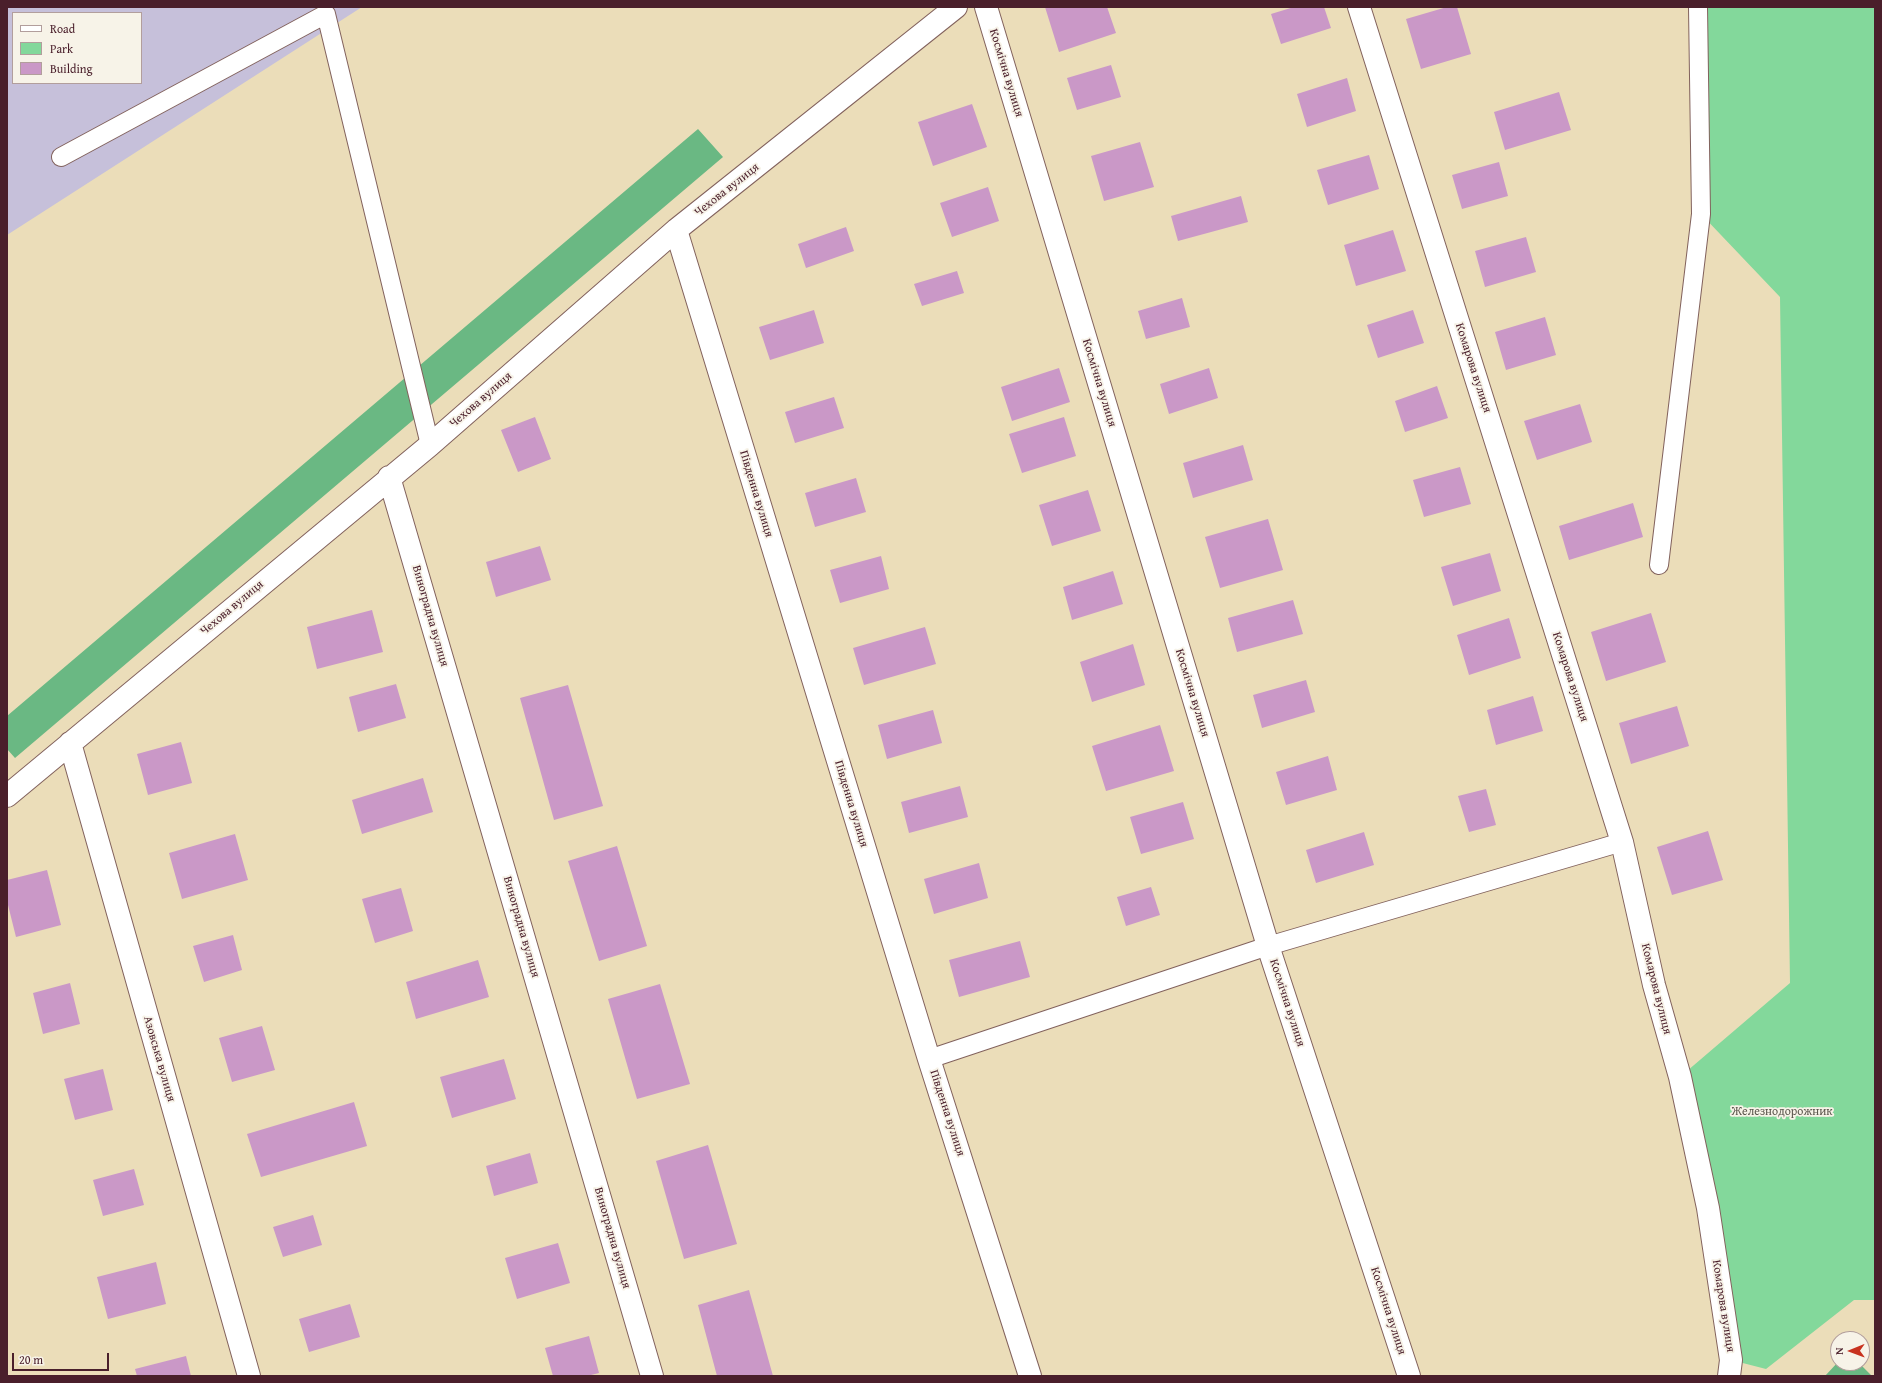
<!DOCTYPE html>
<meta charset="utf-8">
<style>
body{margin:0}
#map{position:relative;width:1882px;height:1383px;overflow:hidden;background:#ebddb9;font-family:"Gentium Book Plus",serif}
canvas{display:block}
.frame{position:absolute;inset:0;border:8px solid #4a1f2b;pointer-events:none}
.legend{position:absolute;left:12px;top:12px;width:130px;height:72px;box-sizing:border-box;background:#f7f3e8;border:1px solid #b29e9c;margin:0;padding:5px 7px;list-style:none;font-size:12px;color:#4a1f2b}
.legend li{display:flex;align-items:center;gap:8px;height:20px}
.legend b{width:20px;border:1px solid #b29e9c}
.north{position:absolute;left:1830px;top:1331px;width:40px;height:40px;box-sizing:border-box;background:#f7f3e8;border:1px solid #b29e9c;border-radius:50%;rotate:269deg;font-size:11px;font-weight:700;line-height:16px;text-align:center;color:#4a1f2b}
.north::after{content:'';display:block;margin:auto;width:14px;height:18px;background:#c8321e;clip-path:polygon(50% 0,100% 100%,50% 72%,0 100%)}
.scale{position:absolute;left:12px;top:1353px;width:97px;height:18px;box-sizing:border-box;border:2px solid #4a1f2b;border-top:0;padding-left:5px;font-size:12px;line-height:14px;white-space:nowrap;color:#4a1f2b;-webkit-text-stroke:3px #f7f3e8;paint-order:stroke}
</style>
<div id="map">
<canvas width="1882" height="1383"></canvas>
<div class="frame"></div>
<ul class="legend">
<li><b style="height:5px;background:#fff"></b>Road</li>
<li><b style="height:11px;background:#83d89b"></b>Park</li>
<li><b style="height:11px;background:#ca98c7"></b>Building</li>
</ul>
<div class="north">N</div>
<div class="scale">20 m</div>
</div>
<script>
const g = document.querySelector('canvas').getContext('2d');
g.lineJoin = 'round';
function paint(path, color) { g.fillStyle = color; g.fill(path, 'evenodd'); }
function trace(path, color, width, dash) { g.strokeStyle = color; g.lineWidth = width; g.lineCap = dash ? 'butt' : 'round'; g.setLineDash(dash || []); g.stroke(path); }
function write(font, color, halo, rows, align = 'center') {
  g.font = font + ' "Gentium Book Plus",serif'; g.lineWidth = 3.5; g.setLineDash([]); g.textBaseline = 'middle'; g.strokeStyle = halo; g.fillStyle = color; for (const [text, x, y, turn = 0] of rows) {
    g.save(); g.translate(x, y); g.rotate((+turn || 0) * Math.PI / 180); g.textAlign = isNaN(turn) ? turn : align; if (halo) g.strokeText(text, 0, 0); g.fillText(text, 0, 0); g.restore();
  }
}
paint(new Path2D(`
 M7,7H362L7,235ZM13,13H141V83H13Z`), '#c6c0da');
paint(new Path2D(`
 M1698,7H1875V1300H1854L1766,1369L1731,1360L1680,1077L1790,983L1780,297L1701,214Z`), '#83d89b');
paint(new Path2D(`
 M698,129L723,157L15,758L7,749V716Z
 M1838,1362L1859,1363L1872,1376H1825Z`), '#6ab883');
paint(new Path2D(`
 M1045,7H1107L1116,33L1059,52Z
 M1294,7H1324L1331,28L1281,44L1271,14Z
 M1447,7H1457L1471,54L1421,69L1406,19Z
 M1111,65L1121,97L1077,110L1067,78Z
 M1347,78L1356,111L1307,127L1297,94Z
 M1559,92L1571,130L1505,150L1494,112Z
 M972,104L987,147L933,166L918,122Z
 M1140,142L1154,187L1104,201L1091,156Z
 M1369,155L1379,189L1328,205L1317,170Z
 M1499,162L1508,196L1462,209L1452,175Z
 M988,187L999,221L952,237L940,203Z
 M1241,196L1248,222L1178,241L1171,216Z
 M846,227L854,251L806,268L798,244Z
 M1393,230L1406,271L1356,286L1344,245Z
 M1526,237L1536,272L1485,287L1475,251Z
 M957,271L964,293L922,306L914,284Z
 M1182,298L1190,327L1146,339L1138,311Z
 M814,310L824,343L770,360L759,327Z
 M1413,310L1424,343L1378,358L1367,325Z
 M1545,317L1556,355L1506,370L1495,332Z
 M1059,368L1070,402L1012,421L1001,387Z
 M1209,368L1218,398L1169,414L1160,384Z
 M1437,386L1448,418L1405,432L1395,401Z
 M834,397L844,428L795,443L785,412Z
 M1580,404L1592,442L1537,460L1524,421Z
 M535,417L551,459L518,472L501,430Z
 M1064,417L1076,456L1022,473L1009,434Z
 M1243,445L1253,480L1193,498L1183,463Z
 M1460,467L1471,504L1424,517L1413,480Z
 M856,478L866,512L815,527L805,493Z
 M1088,490L1101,531L1052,546L1039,505Z
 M1633,503L1643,537L1569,560L1559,526Z
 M1268,519L1283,570L1220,588L1205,537Z
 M540,546L551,580L496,597L486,562Z
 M1490,553L1501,591L1453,606L1441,567Z
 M881,556L889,589L840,603L830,570Z
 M1113,571L1123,604L1072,620L1063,587Z
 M1293,600L1303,634L1237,652L1228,618Z
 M372,610L383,652L317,669L307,627Z
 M1651,613L1666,662L1606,681L1591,632Z
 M1509,618L1521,658L1469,675L1457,635Z
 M925,627L936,664L864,685L853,648Z
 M1133,644L1145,685L1092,702L1080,662Z
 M1306,680L1315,712L1262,728L1253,695Z
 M396,684L406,718L358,732L349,697Z
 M568,685L603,806L554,820L520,698Z
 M1533,696L1543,731L1496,745L1487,710Z
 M1677,706L1689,746L1631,764L1619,723Z
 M933,710L942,743L887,759L878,725Z
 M1160,725L1174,771L1106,791L1092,746Z
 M181,742L192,783L148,795L137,754Z
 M1328,756L1337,790L1286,805L1276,772Z
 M423,778L433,812L362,834L352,800Z
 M960,786L968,817L909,833L901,802Z
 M1486,789L1496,825L1469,832L1458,796Z
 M1183,802L1194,839L1141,854L1130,817Z
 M1708,831L1723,880L1672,895L1657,847Z
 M1364,832L1374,865L1316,883L1306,850Z
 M235,834L248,880L182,899L169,853Z
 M617,846L647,946L599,961L568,861Z
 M979,863L988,898L934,914L924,879Z
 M47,870L61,925L16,937L7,901V880Z
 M1151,887L1160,915L1126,926L1117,897Z
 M401,888L413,931L375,943L362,899Z
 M233,935L242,970L204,982L193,946Z
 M1020,941L1030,977L959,997L949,960Z
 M478,960L489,997L416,1019L406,982Z
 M70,983L80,1024L43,1034L33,993Z
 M660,984L690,1084L637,1099L608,999Z
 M262,1026L275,1070L232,1082L219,1038Z
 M504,1059L516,1099L452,1118L440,1077Z
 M103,1069L113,1110L75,1120L64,1079Z
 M354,1102L367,1146L261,1177L247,1134Z
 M708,1145L737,1244L684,1259L656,1161Z
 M530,1153L538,1183L494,1196L486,1166Z
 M134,1169L144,1205L103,1216L93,1180Z
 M313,1215L322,1245L283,1257L273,1227Z
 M558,1243L570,1283L517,1299L505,1258Z
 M156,1262L166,1304L108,1319L97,1277Z
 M749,1290L773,1376H717L698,1305Z
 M350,1304L360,1337L309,1352L299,1319Z
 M589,1336L599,1373L587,1376H553L545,1348Z
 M186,1356L191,1376H137L135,1369Z`), '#ca98c7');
const service = new Path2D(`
 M61,157L326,14L430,445
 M1659,565L1701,214L1698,7
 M929,1059L1268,946L1622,842`);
const minor = new Path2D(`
 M986,7L1268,946L1409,1376
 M1359,7L1622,842L1654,985L1680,1077L1708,1208L1731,1360L1729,1376
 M676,230L929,1059L1030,1376
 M389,477L652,1376
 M70,743L249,1376
 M7,796L430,445L676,230L956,7`);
trace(service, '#82625d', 20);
trace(minor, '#82625d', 24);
trace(service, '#fff', 18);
trace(minor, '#fff', 22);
write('12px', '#4a1f2b', '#f7f3e8', [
 ["Космічна вулиця",1006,73,73],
 ["Чехова вулиця",727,190,-38],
 ["Комарова вулиця",1473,368,72],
 ["Космічна вулиця",1099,383,73],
 ["Чехова вулиця",481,400,-41],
 ["Південна вулиця",756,494,73],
 ["Чехова вулиця",232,608,-40],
 ["Виноградна вулиця",430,616,74],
 ["Комарова вулиця",1570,677,72],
 ["Космічна вулиця",1192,693,73],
 ["Південна вулиця",851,804,73],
 ["Виноградна вулиця",521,927,74],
 ["Комарова вулиця",1656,989,76],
 ["Космічна вулиця",1287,1003,72],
 ["Азовська вулиця",159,1059,74],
 ["Південна вулиця",947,1113,72],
 ["Виноградна вулиця",612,1238,74],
 ["Комарова вулиця",1723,1306,81],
 ["Космічна вулиця",1388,1311,72]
]);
write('12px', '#5b564d', '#f7f3e8', [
 ["Железнодорожник",1782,1112]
]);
</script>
